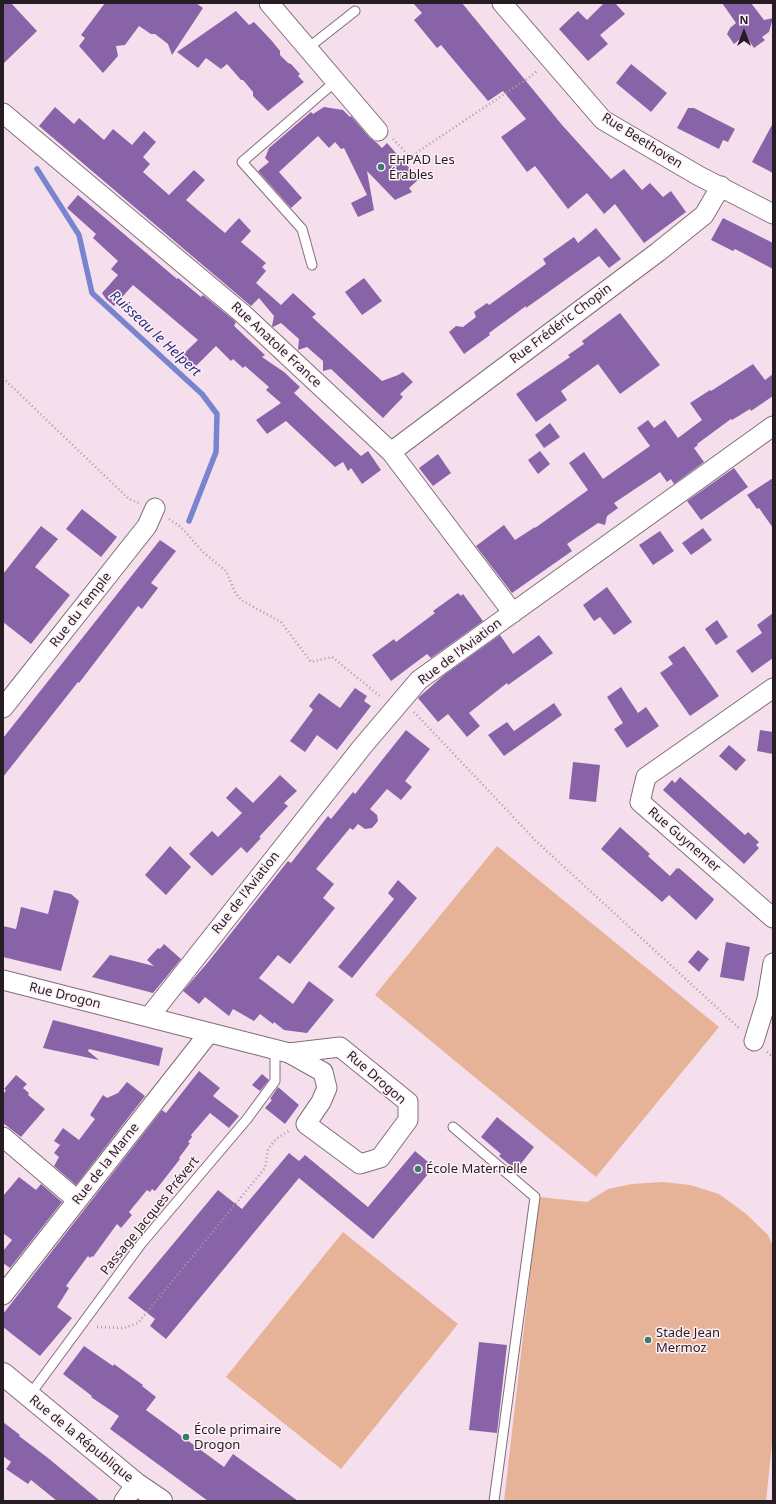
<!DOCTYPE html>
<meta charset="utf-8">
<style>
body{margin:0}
#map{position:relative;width:776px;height:1504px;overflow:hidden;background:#f6dfec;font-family:"Noto Sans",sans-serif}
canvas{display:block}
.frame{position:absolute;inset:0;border:4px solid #251d21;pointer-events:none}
.north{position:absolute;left:724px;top:12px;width:40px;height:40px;-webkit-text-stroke:3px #fdf0f7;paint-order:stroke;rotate:0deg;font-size:11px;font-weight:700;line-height:16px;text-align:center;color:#251d21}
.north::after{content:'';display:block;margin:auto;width:14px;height:18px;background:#251d21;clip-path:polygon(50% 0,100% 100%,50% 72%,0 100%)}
</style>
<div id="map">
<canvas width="776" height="1504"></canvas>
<div class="frame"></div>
<div class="north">N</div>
</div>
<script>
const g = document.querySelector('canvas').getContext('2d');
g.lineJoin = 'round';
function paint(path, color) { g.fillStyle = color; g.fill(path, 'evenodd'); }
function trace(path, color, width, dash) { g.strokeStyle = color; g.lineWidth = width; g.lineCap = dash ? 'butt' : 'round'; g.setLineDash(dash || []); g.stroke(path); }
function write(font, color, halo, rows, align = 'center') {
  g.font = font + ' "Noto Sans",sans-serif'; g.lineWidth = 3; g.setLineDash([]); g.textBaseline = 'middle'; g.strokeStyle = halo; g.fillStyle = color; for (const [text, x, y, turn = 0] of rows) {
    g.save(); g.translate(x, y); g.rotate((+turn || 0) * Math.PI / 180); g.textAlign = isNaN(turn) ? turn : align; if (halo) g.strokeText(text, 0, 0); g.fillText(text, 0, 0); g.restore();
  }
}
paint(new Path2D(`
 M497,846L719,1027L596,1177L375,995Z
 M663,1182L690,1185L719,1194L745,1213L768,1235L773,1246V1434L766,1501H504L539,1197L587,1202L608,1189L632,1184Z
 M343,1232L458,1324L341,1469L226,1377Z`), '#e6b398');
trace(new Path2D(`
 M37,169L79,235L92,293L202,394L217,414L216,452L189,521`), '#7885ce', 5.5);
paint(new Path2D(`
 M3,3H11L37,31L3,64Z
 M105,3H196L203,8L172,55L168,44L155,34H151L139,26L125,45L116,46L118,56L103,73L79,46L85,38L81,35Z
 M413,3H462L562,125L611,179L624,169L642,190L650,183L663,197L671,191L686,212L644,243L615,204L604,214L587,193L568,209L535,166L527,172L501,137L526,119L503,91L488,101L441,45L437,48L414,20L422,13Z
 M604,3H615L625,14L600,35L608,44L588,61L559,29L578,11L587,20Z
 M722,3H751L764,20L773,18L769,32L762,37L765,40L754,48L745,35L734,44L727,34L730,28L736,23Z
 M236,11L249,25L254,22L272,41L280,51V55L288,63L291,64L300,74L298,76L304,82L268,111L253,96V92L243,80H241L227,64L221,69L206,58L198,68L177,52Z
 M631,64L667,93L651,112L616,83Z
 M55,107L74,124L79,118L104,140L113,129L132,145L144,131L156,142L143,157L150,164L143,172L169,195L194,170L205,180L186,200L225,233L239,218L251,231L241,242L266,263L262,267L266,271L256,283L281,305L293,293L316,314L312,317L382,381L398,375L403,372L413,382L400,394L403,397L383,418L331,369L323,371V361L307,347L298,350L299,339L281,323L273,327L272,326L274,316L259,298L251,306L39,126Z
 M324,107L343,110L350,117L351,116L370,138L376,142L382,148L387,143L419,179L409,188L412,192L395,200L367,171L374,210L358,217L351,203L371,193L367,195L344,148L341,149L335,142L329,148L318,136L279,172L302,198L291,208L258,171L269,162L265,158L269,148L311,112L313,114Z
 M688,108H694L735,129L728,142L723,140L719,149L677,128Z
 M773,123V173L752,162Z
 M78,195L177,279L178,278L201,297L203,295L236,322L234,326L265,355L262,357L284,372L300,387L294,393L361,456L368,451L381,470L362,484L351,468L348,471L343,462L335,467L286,421L267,434L256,420L281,403L266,390L269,387L245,366L243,368L233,359L231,361L216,346L192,370L179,358L198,340L133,285L114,306L106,299L102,293L118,275L111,269L118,261L93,238L96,234L67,208Z
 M723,218L773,243V269L735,249L733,251L711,240Z
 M596,228L621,259L609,268L599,256L526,308V306L489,333L490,335L464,354L449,332L456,326L463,327L476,317L474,312L487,303L489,305L546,264L543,259L574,237L578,243Z
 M364,278L382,301L362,315L345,292Z
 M620,313L660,365L620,394L598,364L561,391L567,400L536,422L516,394L570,357L568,355L584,344L582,341Z
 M753,364L765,380L773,374V396L751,411L750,409L732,420L731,419L697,444L698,445L694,448L704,462L674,484L671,479L667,482L660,472L656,475L614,503L618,508L607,516L605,525L598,523L567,544L572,551L512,593L476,546L504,525L515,540L535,527V528L588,490L569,463L584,452L603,479L650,446L637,428L648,420L654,428L665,420L678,438L702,420L690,403L710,390L711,391Z
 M550,423L560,437L544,448L535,435Z
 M540,451L550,464L538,474L528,460Z
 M438,454L451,473L433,486L419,468Z
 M734,468L748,487L701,520L687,501Z
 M773,478V528L759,508L757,509L747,495Z
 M82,509L117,537L101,557L66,529Z
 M41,526L58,539L35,567L70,595L31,644L3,622V574Z
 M703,528L712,540L691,555L682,543Z
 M660,531L674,551L653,565L639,545Z
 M160,540L176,551L151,583L158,588L142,609L138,606L79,683L78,682L3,777V738Z
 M607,587L632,622L614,635L600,617L594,621L583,605Z
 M458,593L461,596L463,594L483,621L431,658L427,654L391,681L372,655L394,639L396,642L435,613L433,611Z
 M773,613V658L752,673L736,651L762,633L757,625Z
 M717,620L728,637L716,645L705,629Z
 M500,635L513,654L539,635L553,653L508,685L507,683L469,713L480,726L467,737L448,714L438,722L418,698L444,675Z
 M684,646L719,696L690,716L660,673L673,664L668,657Z
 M621,687L638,713L646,707L659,726L627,748L614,729L623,723L607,697Z
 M355,688L367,696L364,701L371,706L337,750L317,735L305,752L290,741L313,710L309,706L319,693L340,708Z
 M554,703L562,715L504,756L488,735L507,722L514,731Z
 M406,730L430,749L405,781L412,787L401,800L387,789L370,809L377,815L378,821L372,828L365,829L358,824L353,830L350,828L316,869L334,884L323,898L335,908L290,964L278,955L259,978L293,1004L309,981L334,1000L307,1033L284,1030L274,1022L273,1024L260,1014L254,1021L233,1009L229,1016L205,997L199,1004L183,991L209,961L288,861L291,863L328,816L331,819L353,792L355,794Z
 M760,730L773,732V754L757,751Z
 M729,745L746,760L736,771L719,756Z
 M573,762L600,765L596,802L569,799Z
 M280,775L297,791L284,803L288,806L259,837L261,838L247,853L241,847L212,876L189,854L212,831L218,837L242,813L226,798L236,787L253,803Z
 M680,777L745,835L748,832L759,842L756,845L759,848L744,864L663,790L672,780L675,783Z
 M620,827L650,854L648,856L670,876L677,868L678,869L679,868L714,899L713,901L696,920L669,895L662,902L601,849Z
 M170,846L191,867L166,895L145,875Z
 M398,880L417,898L352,978L338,967L394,899L388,893Z
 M54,890L71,894L79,901L61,971L3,957V926L16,929L21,907L48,914Z
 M726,942L750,947L744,981L720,977Z
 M164,944L181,959L153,993L92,977L110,955L154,966L147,960L158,948L160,949Z
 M698,950L709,959L699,972L688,962Z
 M53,1020L163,1048L159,1066L89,1049L88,1051L99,1060L43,1048Z
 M199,1071L220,1088L213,1096L239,1116L229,1128L210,1113L191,1135L192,1137L188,1142L190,1143L179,1158L180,1159L155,1191L152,1189L150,1192L147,1190L129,1212L132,1215L121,1228L117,1224L93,1257L92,1256L90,1258L88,1256L66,1286L69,1288L57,1307L72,1318L40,1356L3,1327V1314L162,1110L166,1113Z
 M262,1074L269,1080L260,1091L252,1085Z
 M16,1075L27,1084L23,1088L29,1093L28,1095L45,1109L21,1137L3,1123V1095L6,1090L4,1089Z
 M127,1082L145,1096L76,1185L54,1166L59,1157L54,1153L60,1145L54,1141L63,1128L79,1140L95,1119L90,1115L103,1095L107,1098L118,1093Z
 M278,1087L299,1105L285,1124L265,1108L272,1100L270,1099Z
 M497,1117L534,1147L516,1170L499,1156L501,1154L481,1137Z
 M415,1151L434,1167L373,1239L299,1178L166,1339L150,1326L155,1319L128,1298L218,1190L242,1209L289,1153L299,1161L305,1155L368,1207Z
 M19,1177L36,1190L41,1184L62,1202L10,1268L3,1263V1251L12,1240L3,1233V1196Z
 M479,1342L507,1345L497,1433L469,1430Z
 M84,1346L113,1366L114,1364L143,1385L142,1386L156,1397L146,1410L224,1467L233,1454L298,1501H208L110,1429L119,1416L91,1397L92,1396L63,1374Z
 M3,1422L20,1435L19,1436L48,1458L100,1501H57L31,1480L28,1484L6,1469L11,1462L3,1456Z`), '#8963a8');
const service = new Path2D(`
 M308,48L355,11
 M312,265L302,229L242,162L336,81
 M453,1127L535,1197L494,1501
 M29,1396L141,1244L247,1119L275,1081V1049`);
const minor = new Path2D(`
 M269,3L378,131
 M502,3L603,120L699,176L773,214
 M3,113L243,314L391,452L513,613
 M391,452L658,252L704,215L721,186
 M773,688L646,777L640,802L773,918
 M3,708L147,526L155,508
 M3,980L289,1053L323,1072L327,1088L321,1102L306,1124L360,1164L380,1158L408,1120V1102L340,1047L289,1053
 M149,1017L362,747L419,680L773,426
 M754,1041L767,999L773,963
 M3,1137L77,1200
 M3,1295L209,1033
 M124,1501L136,1484`);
const tertiary = new Path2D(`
 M3,1374L136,1484L161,1501`);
trace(service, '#826e7a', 11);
trace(minor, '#826e7a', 21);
trace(tertiary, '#826e7a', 24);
trace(new Path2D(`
 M393,139L410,157L530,77L537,71
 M3,378L129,499L139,503
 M169,519L181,527L204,553L226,571L235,592L241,600L281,622L311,662L332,657L381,697
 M414,712L537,842L739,1028
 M767,1052L773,1057
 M97,1327L124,1328L138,1323L265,1168L268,1149L276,1139L290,1130`), '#aa99a2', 2.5, [1, 3]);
trace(service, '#fff', 9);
trace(minor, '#fff', 19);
trace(tertiary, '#fff', 22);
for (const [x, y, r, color] of [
 [381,167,4,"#3a7b6b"],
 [418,1169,4,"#3a7b6b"],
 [648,1340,4,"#3a7b6b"],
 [186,1437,4,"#3a7b6b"]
]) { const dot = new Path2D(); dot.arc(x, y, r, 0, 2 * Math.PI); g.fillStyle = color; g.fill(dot); trace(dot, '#fdf0f7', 1.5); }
write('13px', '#251d21', '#fdf0f7', [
 ["Rue Beethoven",642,141,32],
 ["Rue Frédéric Chopin",561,324,-37],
 ["Rue Anatole France",276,345,43],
 ["Rue du Temple",81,610,-52],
 ["Rue de l'Aviation",460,652,-37],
 ["Rue Guynemer",684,840,41],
 ["Rue de l'Aviation",246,893,-52],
 ["Rue Drogon",65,996,14],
 ["Rue Drogon",376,1078,41],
 ["Rue de la Marne",106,1164,-52],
 ["Passage Jacques Prévert",150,1216,-51],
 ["Rue de la République",81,1439,39]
]);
write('13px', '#251d21', '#fdf0f7', [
 ["EHPAD Les",389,160],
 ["Érables",389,175],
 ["École Maternelle",426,1169],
 ["Stade Jean",656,1333],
 ["Mermoz",656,1348],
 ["École primaire",194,1430],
 ["Drogon",194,1445]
], 'left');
write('italic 14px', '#2b2e84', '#fdf0f7', [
 ["Ruisseau le Helpert",155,334,43]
]);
</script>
